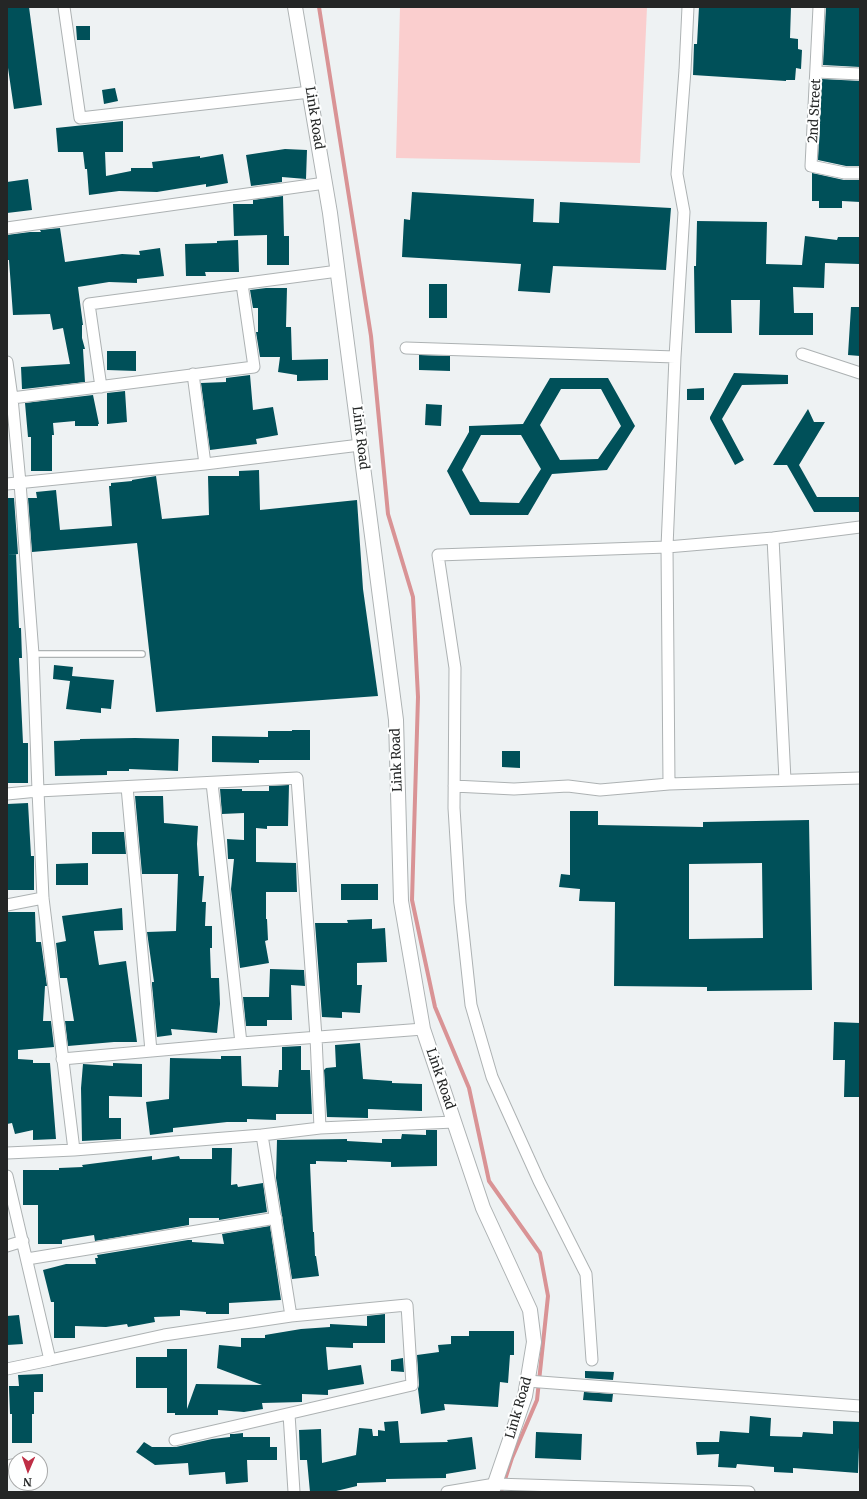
<!DOCTYPE html>
<style>
body{margin:0}
#map{position:relative;width:867px;height:1499px;overflow:hidden;background:#eef2f3;font-family:Merriweather,serif}
canvas{display:block}
.frame{position:absolute;inset:0;border:8px solid #242626;pointer-events:none}
.north{position:absolute;left:8px;top:1451px;width:40px;height:40px;box-sizing:border-box;background:#feffff;border:1px solid #a7a8a8;border-radius:50%;rotate:182deg;font-size:11px;font-weight:700;line-height:16px;text-align:center;color:#242626}
.north::after{content:'';display:block;margin:auto;width:14px;height:18px;background:#be2e45;clip-path:polygon(50% 0,100% 100%,50% 72%,0 100%)}
</style>
<div id="map">
<canvas width="867" height="1499"></canvas>
<div class="frame"></div>
<div class="north">N</div>
</div>
<script>
const g = document.querySelector('canvas').getContext('2d');
g.lineJoin = 'round';
function paint(path, color) { g.fillStyle = color; g.fill(path, 'evenodd'); }
function trace(path, color, width, dash) { g.strokeStyle = color; g.lineWidth = width; g.lineCap = dash ? 'butt' : 'round'; g.setLineDash(dash || []); g.stroke(path); }
function write(font, color, halo, rows, align = 'center') {
  g.font = font + ' Merriweather,serif'; g.lineWidth = 4; g.setLineDash([]); g.textBaseline = 'middle'; g.strokeStyle = halo; g.fillStyle = color; for (const [text, x, y, turn = 0] of rows) {
    g.save(); g.translate(x, y); g.rotate((+turn || 0) * Math.PI / 180); g.textAlign = isNaN(turn) ? turn : align; if (halo) g.strokeText(text, 0, 0); g.fillText(text, 0, 0); g.restore();
  }
}
paint(new Path2D(`
 M400,7H647L640,163L396,158Z`), '#facece');
trace(new Path2D(`
 M319,7L371,336L388,514L413,597L418,697L412,900L435,1007L469,1088L489,1181L540,1253L548,1296L537,1400L512,1458L501,1492`), '#d99395', 4);
paint(new Path2D(`
 M7,7H29L42,105L14,109L7,61Z
 M699,7H791L790,38L798,39V49L802,50L801,69L796,68L795,80H786V81L693,75L694,44H697Z
 M826,7H860V67L823,65Z
 M76,26H90V40H77Z
 M822,79L860,81V166H846L818,160Z
 M115,88L118,101L104,104L102,90Z
 M123,121V152H105L106,176L131,171V168H153L152,162L200,156V158L223,154L228,183L206,187V184L157,192L119,191L89,195L87,169H85L83,152H58L56,128Z
 M285,149L307,150L306,179L282,177V182L251,186L246,155Z
 M812,173L844,180H860V202L842,201V208H819V201H812Z
 M28,179L32,210L7,213V182Z
 M412,192L534,199L533,222L559,223L560,202L671,208L666,270L553,266L550,293L518,291L521,264L402,257L404,219L410,220Z
 M283,196L284,236H289V265H267V235L234,236L233,204H253V200Z
 M697,221L767,222L766,264L802,265L805,236L837,240L838,237H860V264L825,263L824,288L793,287L794,313H813V335H759L760,300H731L732,333H695L694,266H696Z
 M60,228L65,262L122,254L140,255L139,251L160,248L164,276L137,279V283L109,282L78,287L83,325H82V338L85,349H83L85,382L24,389H22L21,367L70,364L63,328L53,330L50,314L13,315L9,260H7V235L30,232H41L40,230Z
 M238,240L239,272H205L206,276H186L185,244L217,243V241Z
 M429,284H447V318H429Z
 M266,288H287L286,327H291L292,360L328,359V380L297,381V375L278,372L280,357H260L256,332H258V308H253L250,290Z
 M851,307H860V356L848,355Z
 M107,351H136V371L107,370Z
 M419,355L450,356V371L419,370Z
 M734,373L788,375V384L742,385L722,419L744,460L735,465L710,419V417Z
 M250,375L253,410L273,407L278,435L256,439L257,444L210,450L201,383L226,382V378Z
 M550,378H608L635,426L607,470L552,474L528,515H470L447,471L469,432V426L523,424ZM561,389H601L621,426L598,459L560,460L540,425ZM481,435H521L541,469L519,503L480,502L462,470Z
 M704,388V400H687V389Z
 M125,391L127,422L107,424V393Z
 M93,395L99,424H98V426H75V421L53,423L54,435H52V471H31V437H28L25,403Z
 M426,404L442,405L441,426L425,425Z
 M808,409L814,422H825L799,465L817,497H860V512H814L787,465H773Z
 M259,470L260,510L357,500L363,589L378,696L156,712L137,543L32,552L28,498H37L36,492L56,490L60,530L112,526L109,486H111V483L132,481V480L156,476L162,519L209,515L208,476H239V471Z
 M7,498H14L18,554L7,555Z
 M16,554L19,628H21L22,658H19L23,743H28V783H7V555Z
 M54,665L73,667L72,676L114,680L111,709L101,708V713L66,709L70,681L53,679Z
 M292,730H310V760H259V763L212,762V736L268,737V731H292Z
 M135,738L179,739L178,771L129,769V771H107V775L55,776L54,741L80,740V739Z
 M502,751H520V768L502,767Z
 M289,785L288,826H267V829L256,828V862L296,863L297,892H266V919H267L268,940L265,941L269,963L240,968L231,889L234,859H228L227,839L244,840V813L222,814L220,789H242V791H269V786Z
 M135,796H163L164,823L198,826L197,844L199,876H204L202,902H206L205,926H212V948H210L211,978H219L220,1004L217,1033L171,1029L172,1035L157,1037L152,985V982H154L147,932L176,931L178,874H142Z
 M28,803L31,856H34V890H7V804Z
 M570,811H598V825L703,827V822L809,820L812,990L707,991V987L614,986L615,902L579,901L580,889L559,887L561,874L570,875ZM762,863L763,938L689,939V864Z
 M92,832H124L126,854H92Z
 M88,863V885H56V864Z
 M341,884H378V900H341Z
 M122,908L123,930L94,931V933L99,965L126,961L137,1042H114L68,1046L65,1021H74L67,978H60L56,943L66,941L62,916Z
 M7,912H35L36,942H41L47,986H45L43,1021H51L54,1047L18,1050V1059L33,1060V1063H50L56,1139L33,1140V1130L15,1134L12,1123L7,1124Z
 M372,919V929L385,928L387,962L357,963V985H362L360,1013L342,1012V1018L322,1017L315,923H348L347,920Z
 M270,969L304,970L305,986L291,985L292,1020H267V1026H246L243,997H269Z
 M834,1022L860,1023V1097H844L845,1060H833Z
 M360,1043L363,1079L392,1081V1083L422,1084V1111L368,1109V1118L327,1117L324,1070L326,1068L336,1067L335,1045Z
 M301,1046V1070H310L312,1114H276V1120L247,1119V1122H227L173,1128V1132L150,1135L146,1102L169,1099L170,1058L221,1059V1056H241L242,1086L278,1087L279,1070H282V1047Z
 M113,1063L142,1064V1097L109,1096V1118H121V1139L82,1141L81,1088L83,1064L113,1066Z
 M426,1130H437V1166L391,1167V1162L347,1160V1162L316,1161V1164H310L313,1232H314L315,1256H316L319,1276L292,1279L276,1178L277,1140L347,1139V1141L382,1143V1139H401L402,1134L426,1135Z
 M212,1148H232L231,1185L237,1184L238,1187L263,1183L267,1212L219,1220V1218H189V1225L95,1241L94,1235L62,1240V1244H38V1205H23V1170H59V1168L83,1167L82,1165L152,1156V1160L179,1156L180,1159H212Z
 M270,1226L281,1300L229,1303V1314H206V1312L180,1310V1316L154,1317L155,1322L128,1327L127,1324L106,1327L75,1326V1338H54V1302H51L43,1270L66,1264H96L95,1258H98L97,1255L188,1240H192V1242L224,1244L222,1234Z
 M385,1314V1343H353V1348L326,1347L328,1370L361,1365L364,1384L328,1390V1395L302,1394V1402L262,1403L263,1409L244,1412L218,1410V1415H175V1413H167V1388H136V1357H167V1349H187V1409L196,1384L262,1385L217,1368L219,1345L241,1347V1338H265V1335L301,1329L330,1327V1324L367,1326V1316Z
 M19,1315L23,1344L7,1345V1316Z
 M469,1331H514V1355H510L508,1383L500,1382L498,1407L444,1404L445,1410L421,1414L418,1389L419,1385L417,1355L439,1352L438,1345L451,1344V1336H469Z
 M403,1358L404,1372L391,1371V1360Z
 M585,1371L614,1372L613,1380L585,1378Z
 M43,1374V1392H34V1414H32V1443H12V1414H10L9,1386H19L18,1375Z
 M584,1392L613,1394L612,1402L583,1400Z
 M750,1416L771,1418L770,1436L802,1437L803,1432L833,1434V1421L860,1422L858,1473L793,1468V1473L774,1472V1467L737,1464L736,1468L718,1467L719,1454L697,1455L696,1442H719L720,1431L749,1433Z
 M398,1421L400,1443L448,1442L447,1440L472,1437L476,1469L446,1474V1478L386,1479V1482L357,1483V1486L332,1492H310L307,1460H300L299,1430L321,1429L322,1463L356,1455L359,1428L372,1429L373,1436H378V1430L385,1431L384,1422Z
 M536,1432L582,1434L581,1460L535,1458Z
 M243,1433V1437H270V1447H277V1460H247L248,1482L226,1484L225,1472L189,1475L188,1463L155,1465L136,1452L144,1442L152,1447H176L212,1439L230,1437V1434H234Z`), '#005059');
const service = new Path2D(`
 M33,654H142`);
const minor = new Path2D(`
 M64,7L80,118L310,92
 M819,7L811,166L845,173H860
 M817,72L860,74
 M7,228L325,183
 M406,348L675,357L667,547L669,784
 M802,354L860,373
 M675,357L684,212L677,174L685,70L688,7
 M7,362L12,398L20,483L33,654L38,791L43,898L74,1150
 M193,374L205,464
 M101,387L89,304L338,271
 M12,398L254,367L242,284
 M7,484L205,464L360,445
 M773,538L785,780
 M212,783L241,1043
 M454,786L514,789L568,786L600,790L669,784L860,778
 M127,787L151,1051
 M7,794L38,791L297,778L316,1037L320,1128
 M7,905L43,898
 M62,1059L241,1043L423,1029
 M7,1153L74,1150L262,1135L320,1128L454,1122
 M7,1176L50,1360L7,1369
 M7,1246L23,1241
 M27,1259L276,1218
 M50,1360L164,1335L291,1316L262,1135
 M592,1360L586,1274L539,1181L492,1077L471,1005L460,903L454,808L455,668L438,555L667,547L773,538L860,527
 M527,1381L860,1406
 M289,1414L294,1492
 M175,1440L412,1385L407,1305L291,1316
 M7,1466L16,1464
 M447,1492L495,1484L749,1492`);
const tertiary = new Path2D(`
 M295,7L330,213L396,720L401,901L423,1029L483,1208L530,1310L534,1342L525,1396L492,1492`);
trace(service, '#adb2b3', 8);
trace(minor, '#adb2b3', 13);
trace(tertiary, '#adb2b3', 16);
trace(service, '#fff', 5.5);
trace(minor, '#fff', 11);
trace(tertiary, '#fff', 14);
write('13px', '#242626', '#feffff', [
 ["2nd Street",815,111,-87],
 ["Link Road",314,118,81],
 ["Link Road",360,438,83],
 ["Link Road",397,760,-92],
 ["Link Road",440,1079,71],
 ["Link Road",519,1408,-74]
]);
</script>
